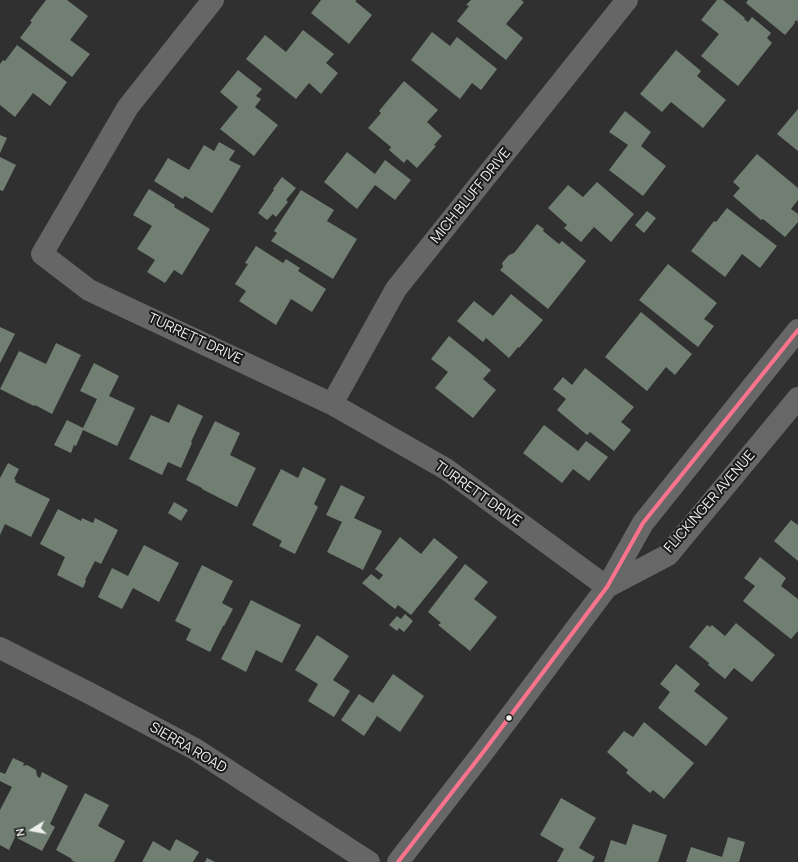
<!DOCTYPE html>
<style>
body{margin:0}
#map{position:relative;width:798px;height:862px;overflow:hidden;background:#303030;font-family:Manrope,sans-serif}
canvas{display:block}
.north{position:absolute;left:12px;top:810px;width:40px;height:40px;-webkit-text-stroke:3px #181918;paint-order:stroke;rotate:259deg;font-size:11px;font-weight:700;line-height:16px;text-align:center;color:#eef0ee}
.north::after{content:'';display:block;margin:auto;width:14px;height:18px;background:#eef0ee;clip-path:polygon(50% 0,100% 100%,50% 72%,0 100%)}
</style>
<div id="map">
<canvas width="798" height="862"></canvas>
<div class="north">N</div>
</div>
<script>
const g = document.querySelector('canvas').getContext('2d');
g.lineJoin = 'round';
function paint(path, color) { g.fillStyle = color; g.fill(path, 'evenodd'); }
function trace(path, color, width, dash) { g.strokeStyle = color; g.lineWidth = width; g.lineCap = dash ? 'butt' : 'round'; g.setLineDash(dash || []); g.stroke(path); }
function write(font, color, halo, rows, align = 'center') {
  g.font = font + ' Manrope,sans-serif'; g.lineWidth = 4; g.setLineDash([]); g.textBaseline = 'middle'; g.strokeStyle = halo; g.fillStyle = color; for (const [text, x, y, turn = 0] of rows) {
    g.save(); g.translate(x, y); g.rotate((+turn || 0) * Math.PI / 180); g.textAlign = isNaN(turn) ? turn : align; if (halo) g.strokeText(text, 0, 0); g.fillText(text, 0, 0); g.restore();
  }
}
paint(new Path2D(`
 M46,0H67L88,16L70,40L90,54L72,77L20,38L32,22L30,21Z
 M321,0H357L355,1L372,15L349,44L311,13Z
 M471,0H521L524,2L506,24L523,38L506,60L457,21L469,6L466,5Z
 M717,0H723L745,18L744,19L748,22L752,17L771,33L767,38L772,43L738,86L701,56L719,34L701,20Z
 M748,0H798V22L796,20L794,23H795L785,35L746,3Z
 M303,30L334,54L326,63L338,73L321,94L309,83L296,99L246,59L265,35L286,52Z
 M432,32L450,46L457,37L497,69L481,90L472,83L460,99L411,60Z
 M17,45L67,82L50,106L33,93L15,117L0,105V64L3,60L5,61Z
 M676,50L701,71L697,76L726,100L703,128L671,102L662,112L640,94Z
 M238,70L262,89L256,96L261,99L255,107L278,125L254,156L220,129L238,107L220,92Z
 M404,81L438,110L427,122L442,136L434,145L436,146L417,168L407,159L404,163L389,150L391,147L368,128L381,113L379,111Z
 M798,109V151L777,134Z
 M625,111L651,132L641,146L666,166L643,196L609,170L628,145L609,132Z
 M0,135L7,138L0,153Z
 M219,142L235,151L229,160L241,166L212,213L185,196L183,199L154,181L168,158L189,170L204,145L214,151Z
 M347,152L375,174L385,160L411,180L395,200L375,185L357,209L324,182Z
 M757,154L798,188V200L791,209L798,214V222L785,237L763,219L761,220L733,196L740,188L733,182Z
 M0,157L16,165L3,191L0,190Z
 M282,177L296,188L286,200L288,202L276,217L273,214L267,220L258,213L274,190L273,189Z
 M597,182L634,214L611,242L594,227L581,242L564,228L567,225L548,208L568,185L583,197Z
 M149,189L175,205L174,207L210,229L182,275L174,270L165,283L147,272L155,260L137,249L152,226L133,215Z
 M301,190L334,210L327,221L357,239L333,279L271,241L277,233L274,231Z
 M727,208L777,246L760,268L742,254L725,277L691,251L714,221L716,222Z
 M647,211L656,218L644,233L635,225Z
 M537,224L544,229L543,231L559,244L562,241L586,261L548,309L500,270L503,267L502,263L509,255L514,253Z
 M256,246L283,263L286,259L300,268L298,271L326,289L312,312L291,299L276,325L239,301L246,291L235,284L248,264L245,263Z
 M668,264L717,303L704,319L714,326L698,347L639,300Z
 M511,294L543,320L519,348L518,347L509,358L486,338L483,342L457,321L474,301L493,316Z
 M641,312L692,354L675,375L666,367L647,391L605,357Z
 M0,327L15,334L0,363Z
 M449,336L491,370L483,379L496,390L473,418L435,388L448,372L431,359Z
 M56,343L81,355L52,414L35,405L34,406L0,389L19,351L46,364Z
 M94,363L119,376L109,396L135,408L117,446L83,430L76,446L74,445L71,453L54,445L67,420L83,428L97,399L80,391Z
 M585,368L634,407L621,422L631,430L614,451L590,432L587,435L557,410L566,399L553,389L563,377L572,385Z
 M178,404L203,416L191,442L192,443L181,468L168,462L162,475L129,459L151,415L169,423Z
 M215,421L240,433L230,455L256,468L237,507L202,489V488L186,480Z
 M544,425L578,451L586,441L608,457L589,481L573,469L562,483L523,453Z
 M8,463L19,469L14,479L16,480L15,482L50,499L31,537L5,524L0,535V478Z
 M303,467L326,479L314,504L318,507L295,554L279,546L282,541L252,525L281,469L298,478Z
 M341,485L365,497L354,518L382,531L363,570L327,552L342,522L326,515Z
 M174,502L188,510L181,521L168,513Z
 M58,509L81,521L82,518L93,523L95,518L118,530L101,564L95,561L85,580L86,581L83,588L57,575L65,557L40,544Z
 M791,520L798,525V561L774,541Z
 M400,537L421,554L434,538L458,557L411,615L398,605L395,609L362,583L371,574L379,580L383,575L375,569Z
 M144,545L179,563L159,602L133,588L122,609L98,597L112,568L128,576Z
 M760,557L786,578L781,586L798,599V631L791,639L743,601L755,586L744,578Z
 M465,564L488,582L474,599L497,617L470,651L438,625L441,623L428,612Z
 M202,565L233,581L222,603L233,609L224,626H223L210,652L186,640L191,629L175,621Z
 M251,600L301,625L282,663L256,650L246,672L221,659Z
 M405,614L413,621L404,632L399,628L397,631L389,625L397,616L401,619Z
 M736,623L775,655L752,682L734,668L725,679L708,665L709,663L689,647L707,625L710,627L712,625L725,636Z
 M317,635L349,656L333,680L350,691L334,717L308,701L318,684L295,670Z
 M676,664L700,684L694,691L728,718L706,746L658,708L670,692L660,684Z
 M393,674L424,696L400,732L377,716L364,736L341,720L359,694L373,703Z
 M644,722L694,763L664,799L653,790L650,793L626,773L628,770L607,752L624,731L633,737Z
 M13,758L24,763L23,766L27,765L36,770L37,776L40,778L42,772L68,786L50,824L55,827L42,851L15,837L9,850L0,845V810L12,787L0,781V772L5,774Z
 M85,793L109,805L98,826L125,841L114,862H75L71,860L72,859L56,850Z
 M561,798L596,818L579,848L595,857L592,862H557L564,849L540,835Z
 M633,824L667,835L658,862H604L611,840L626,845Z
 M728,837L745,842L739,862H686L691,847L722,857Z
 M176,839L199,852L193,862H142L153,841L170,851Z
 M207,858L215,862H205Z`), '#717f73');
trace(new Path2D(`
 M213,0L128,107L42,254L89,290L332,404L446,469L607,587
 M332,404L396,289L627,0
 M0,648L91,694L195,749L369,862`), '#666', 22);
trace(new Path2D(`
 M607,587L668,555L798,398
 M398,862L484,751L607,587L643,523L798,330`), '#666766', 22);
trace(new Path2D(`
 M398,862L484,751L607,587L643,523L798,330`), '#fc738d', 4);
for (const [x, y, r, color] of [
 [509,718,3.5,"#eef0ee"]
]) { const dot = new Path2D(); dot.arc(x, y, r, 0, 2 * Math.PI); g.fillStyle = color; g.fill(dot); trace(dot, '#181918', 1.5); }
write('14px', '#eef0ee', '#181918', [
 ["MICH BLUFF DRIVE",471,196,-51],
 ["TURRETT DRIVE",195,339,25],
 ["TURRETT DRIVE",478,494,35],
 ["FLICKINGER AVENUE",710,502,-49],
 ["SIERRA ROAD",188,748,30]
]);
</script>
